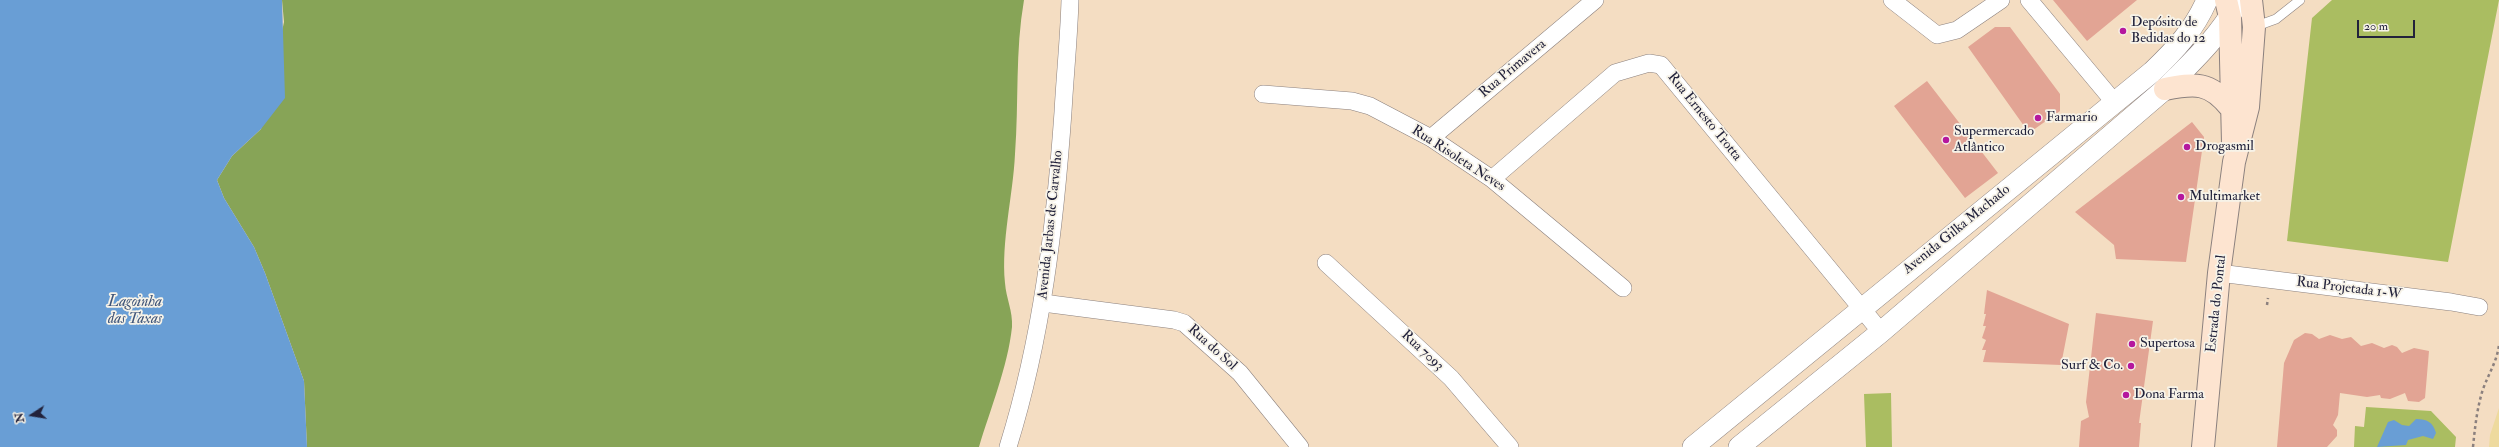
<!DOCTYPE html>
<meta charset="utf-8">
<style>
body{margin:0}
#map{position:relative;width:2499px;height:447px;overflow:hidden;background:#f4ddc2;font-family:"IM FELL Double Pica",serif}
canvas{display:block}
.north{position:absolute;left:12px;top:395px;width:40px;height:40px;-webkit-text-stroke:3px #f7f3e8;paint-order:stroke;rotate:258deg;font-size:11px;font-weight:700;line-height:16px;text-align:center;color:#22223b}
.north::after{content:'';display:block;margin:auto;width:14px;height:18px;background:#22223b;clip-path:polygon(50% 0,100% 100%,50% 72%,0 100%)}
.scale{position:absolute;left:2357px;top:20px;width:58px;height:18px;box-sizing:border-box;border:2px solid #22223b;border-top:0;padding-left:5px;font-size:12px;line-height:14px;white-space:nowrap;color:#22223b;-webkit-text-stroke:3px #f7f3e8;paint-order:stroke}
</style>
<div id="map">
<canvas width="2499" height="447"></canvas>
<div class="north">N</div>
<div class="scale">20 m</div>
</div>
<script>
const g = document.querySelector('canvas').getContext('2d');
g.lineJoin = 'round';
function paint(path, color) { g.fillStyle = color; g.fill(path, 'evenodd'); }
function trace(path, color, width, dash) { g.strokeStyle = color; g.lineWidth = width; g.lineCap = dash ? 'butt' : 'round'; g.setLineDash(dash || []); g.stroke(path); }
function write(font, color, halo, rows, align = 'center') {
  g.font = font + ' "IM FELL Double Pica",serif'; g.lineWidth = 3.5; g.setLineDash([]); g.textBaseline = 'middle'; g.strokeStyle = halo; g.fillStyle = color; for (const [text, x, y, turn = 0] of rows) {
    g.save(); g.translate(x, y); g.rotate((+turn || 0) * Math.PI / 180); g.textAlign = isNaN(turn) ? turn : align; if (halo) g.strokeText(text, 0, 0); g.fillText(text, 0, 0); g.restore();
  }
}
paint(new Path2D(`
 M2332,0H2499L2448,262L2287,241L2312,18Z
 M1891,393L1892,447H1866L1864,394Z
 M2366,407L2431,411L2456,437L2455,447H2354L2355,426L2364,427Z`), '#aabd61');
paint(new Path2D(`
 M282,0H1024C1015,51 1019,102 1015,154C1013,196 1001,241 1005,283C1006,298 1013,311 1012,327C1008,366 990,410 979,447H307L304,381L265,273L254,247L224,198L217,180L232,156L261,129L284,22Z`), '#87a457');
paint(new Path2D(`
 M2499,408V447H2489L2490,435Z`), '#eeda9e');
paint(new Path2D(`
 M0,0H282L285,98L261,129L232,156L217,180L224,198L254,247L265,273L304,381L307,447H0Z
 M2416,419C2427,419 2433,422 2436,433L2433,439L2423,436L2408,440L2406,445L2377,447L2388,422L2394,420L2402,425L2409,426Z`), '#699ed5');
paint(new Path2D(`
 M2053,0H2137L2087,41Z
 M1995,27H2010L2060,94V111L2029,133L1968,47Z
 M1927,81L1998,173L1965,198L1894,106Z
 M2192,122L2204,137L2186,262L2116,259L2114,245L2075,212Z
 M1987,290L2069,324L2061,365L1983,362L1986,350H1982L1986,340L1982,338L1986,326H1983L1986,314H1984Z
 M2096,313L2153,321L2139,423H2141L2139,447H2079L2081,421L2089,417L2086,402Z
 M2305,333L2312,334L2319,339L2330,335L2342,339L2351,337L2361,346L2372,343L2384,348L2392,345L2397,347L2402,353L2414,348L2429,351L2425,398L2419,402L2408,401L2405,393L2390,399L2381,398L2380,395L2367,397L2340,393L2338,415L2333,425L2337,430V436L2327,447H2277L2284,363L2294,340Z`), '#e2a494');
const service = new Path2D(`
 M2254,27L2276,19L2300,0`);
const minor = new Path2D(`
 M1892,0L1937,35L1957,30L2001,0
 M2029,0L2115,103
 M1263,94L1352,101L1370,106L1431,138L1492,179L1623,288
 M1431,138L1595,0
 M1492,179L1615,73L1649,63L1661,65L1881,332
 M1326,263L1451,378L1510,447
 M2219,273L2451,302L2479,307
 M1043,303L1174,320L1184,323L1240,373L1300,447
 M1008,447C1042,338 1055,226 1063,112C1065,75 1069,37 1070,0`);
const tertiary = new Path2D(`
 M1693,447L2152,72C2175,50 2194,30 2207,0
 M1739,447L1881,332L2165,89C2193,61 2221,35 2239,0`);
const secondary = new Path2D(`
 M2226,0L2230,17L2233,143
 M2165,89C2195,83 2210,82 2230,107
 M2203,447L2219,273L2234,162L2248,107L2254,27L2251,0`);
trace(service, '#8b807e', 10);
trace(minor, '#8b807e', 18);
trace(tertiary, '#8b807e', 22);
trace(secondary, '#8b807e', 24);
trace(new Path2D(`
 M2267,305L2268,298
 M2473,447C2475,427 2477,408 2483,389C2489,373 2497,361 2499,345`), '#8b807e', 2.5, [3, 3]);
trace(service, '#fff', 9);
trace(minor, '#fff', 17);
trace(tertiary, '#fff', 21);
trace(secondary, '#fde4d0', 22);
for (const [x, y, r, color] of [
 [2123,31,4,"#b5179e"],
 [2038,118,4,"#b5179e"],
 [1946,140,4,"#b5179e"],
 [2187,147,4,"#b5179e"],
 [2181,197,4,"#b5179e"],
 [2132,344,4,"#b5179e"],
 [2131,366,4,"#b5179e"],
 [2126,395,4,"#b5179e"]
]) { const dot = new Path2D(); dot.arc(x, y, r, 0, 2 * Math.PI); g.fillStyle = color; g.fill(dot); trace(dot, '#f7f3e8', 1.5); }
write('14px', '#22223b', '#f7f3e8', [
 ["Depósito de",2131,23],
 ["Bedidas do 12",2131,39],
 ["Farmario",2046,118],
 ["Supermercado",1954,132],
 ["Atlântico",1954,148],
 ["Drogasmil",2195,147],
 ["Multimarket",2189,197],
 ["Supertosa",2140,344],
 ["Surf & Co.",2123,366,"right"],
 ["Dona Farma",2134,395]
], 'left');
write('14px', '#22223b', '#f7f3e8', [
 ["Rua Primavera",1513,69,-40],
 ["Rua Ernesto Trotta",1704,117,51],
 ["Rua Risoleta Neves",1458,159,33],
 ["Avenida Jarbas de Carvalho",1051,225,-84],
 ["Avenida Gilka Machado",1957,230,-39],
 ["Rua Projetada 1-W",2349,289,7],
 ["Estrada do Pontal",2217,304,-84],
 ["Rua do Sol",1212,348,42],
 ["Rua 7093",1422,351,43]
]);
write('italic 15px', '#3e5479', '#f7f3e8', [
 ["Lagoinha",135,303],
 ["das Taxas",135,320]
]);
</script>
